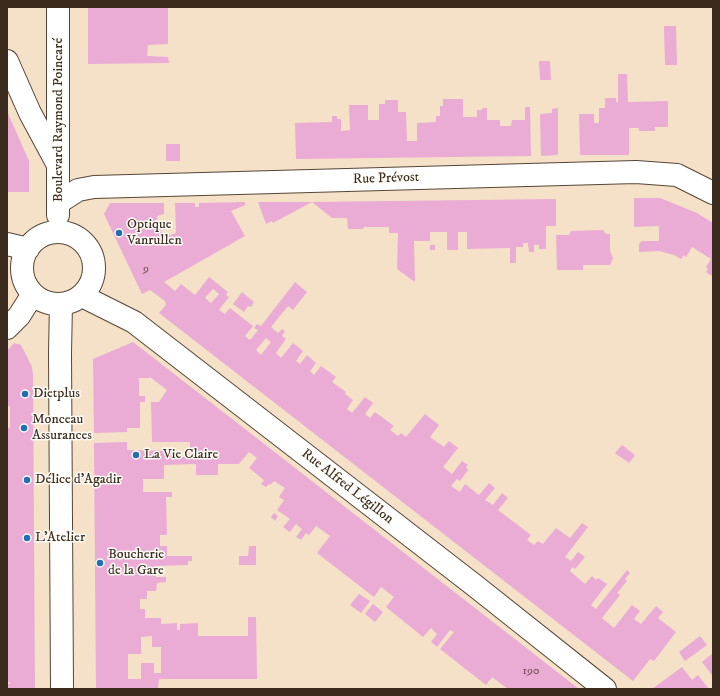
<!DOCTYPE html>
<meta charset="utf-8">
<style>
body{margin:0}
#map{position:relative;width:720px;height:696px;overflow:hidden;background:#f4e1c7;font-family:"IM FELL DW Pica",serif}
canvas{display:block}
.frame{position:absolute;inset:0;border:8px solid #3b2a1e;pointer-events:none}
</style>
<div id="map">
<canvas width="720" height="696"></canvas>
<div class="frame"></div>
</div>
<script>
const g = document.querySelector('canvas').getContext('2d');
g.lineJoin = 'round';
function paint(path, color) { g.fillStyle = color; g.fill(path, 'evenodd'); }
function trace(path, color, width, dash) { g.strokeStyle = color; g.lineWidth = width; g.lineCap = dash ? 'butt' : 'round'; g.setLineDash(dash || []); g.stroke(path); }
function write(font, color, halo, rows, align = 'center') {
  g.font = font + ' "IM FELL DW Pica",serif'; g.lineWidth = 3; g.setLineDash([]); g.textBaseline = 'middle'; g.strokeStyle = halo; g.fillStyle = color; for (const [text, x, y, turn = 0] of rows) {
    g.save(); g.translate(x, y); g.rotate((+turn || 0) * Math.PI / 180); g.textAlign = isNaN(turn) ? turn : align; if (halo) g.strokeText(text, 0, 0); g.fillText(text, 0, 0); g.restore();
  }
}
paint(new Path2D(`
 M88,7H168V44L148,45L147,56L168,57L169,63L88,64Z
 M664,26H676L677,65H665Z
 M539,61H550L551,80H540Z
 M618,74H627L628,102L668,101V127H655V131H639V128H629V155H580L579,114H594V123H599V108H605V98H616V102H618Z
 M443,99H463V117H477V110H482V108H487V120H500V126H511L512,120H525V107H530L531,156L296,159L295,123L332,122V116H337V119H341V131L350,130L349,105H368V120H379V104H385V100H398V112H406L407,141H417V123L436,122V116H440V106H443Z
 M558,108V155L541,156L540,114L552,113V109Z
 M7,111L29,161V192H7Z
 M166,144H180V161H166Z
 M634,198H660L697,213L713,223V277L706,272L708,269L706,267L711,259L692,247L686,257L684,255L681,259L674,255L659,251L639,252V244L642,241H659V226L634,227Z
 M556,199V226H546V249H539V245H534V252H529L528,243H523V247H516V263H510V248L467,249V232H458V250H447V232H430V241H414L415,282L397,269L398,233H389V227H366V226L362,229H348L347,218H332L312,202Z
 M245,202V205L231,211L245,236L164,282L175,291L181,284L195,295L209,277L228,292L226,295L229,297L219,310L225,314L230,308L253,326L245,336L250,340L258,330L254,328L257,324L261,326L295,282L307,292L293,310L288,306L271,327L278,333L282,329L285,331L282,336L286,339L276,353L281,358L293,343L303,351L296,361L300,364L307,355L316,363L310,371L314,375L321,366L336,377L332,382L346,392L345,394L353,400L347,409L352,413L365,397L373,403L365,414L370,418L375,412L394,426L390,430L398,436L401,433L406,437L425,414L439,425L430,437L444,447L449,441L458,448L443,467L452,474L462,461L468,465L466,467L468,470L460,481L457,479L451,486L460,492L465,484L479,495L489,483L495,488L485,500L493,505L502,493L508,498L498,510L531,535L527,540L534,545L538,541L543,544L556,528L570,538L582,523L588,527L565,557L571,561L578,552L585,557L575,569L572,567L570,571L585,584L592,576L596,580L598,578L607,584L591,605L596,609L627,570L630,573L625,579L627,581L617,593L620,595L602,618L614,628L632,605L640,611L634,619L641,624L656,606L663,612L658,618L676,632L654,661L650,659L633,681L159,313L166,305L165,301L150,290L142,294L104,214L110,203H164V214L157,216V221L164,237L176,233L175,203H195V207H199V203ZM213,289L219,294L211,303L205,298ZM266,338L271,342L261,355L256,350Z
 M258,202H312L273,223L272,221L266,224Z
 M603,230L606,234H610V251L613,258L610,265H583V270H557L556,235H569L571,231Z
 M430,245H435V250H430Z
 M242,292L254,302L251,307L248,306L244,312L233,304Z
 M133,342L281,457L579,689H508L492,677L486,685L440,649L454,632L450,630L437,647L431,642L437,634L431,628L423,637L386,607L394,597L389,593L381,587L374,597L317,553L330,536L316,526L309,535L306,533L301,540L296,537L302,529L296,524L290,532L283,527L290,519L277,510L284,500L279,497L285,488L274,481L270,485L269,484L266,487L261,484L264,480L249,468L257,458L249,452L239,464H218V475H196V464L164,465V479H143V492H172V497H166L167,535H160V546H167V556H192V561H188V565L156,566V577H166V582L157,583L156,591H147V599H140V609H145V618H161V624L177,623V630H180V624L198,623V636H248V617H256L257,679H159L158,689H96L94,443L127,442V450L179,451V457H190V442H152L151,402H159L167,390L150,377L149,378H139V396H145V402H140V428H127V432L94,433L93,359ZM152,636V647H161V673H154V663H141V679H128V654H141V637Z
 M14,343L21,345L32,367L33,375L35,689H7V684H10V682H7V428H10V406H7V351Z
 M622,445L635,455L629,463L615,453Z
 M274,513L278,516L275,521L271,517Z
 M249,546H256V565H239V556H248Z
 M359,594L370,601L361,613L350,605Z
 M373,604L383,612L375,622L365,614Z
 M700,636L707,645L685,661L679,652Z
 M713,653V674L712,675L702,662Z
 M682,667L692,680L698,675L709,689H652Z`), '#eaabd5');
const minor = new Path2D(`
 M58,7V215
 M7,61L30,113L58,165
 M58,203L78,190L94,187L636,172L677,175L713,193
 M22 268a36 36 0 1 1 72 0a36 36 0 1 1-72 0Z
 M7,244L28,249
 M82,296L134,322L474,585L605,689
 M61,304L60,353L62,689
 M7,328L19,316L33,294`);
trace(minor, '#574537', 24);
trace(minor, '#fff', 22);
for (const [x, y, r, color] of [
 [119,233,4,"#1f6fb2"],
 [25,394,4,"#1f6fb2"],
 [24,428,4,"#1f6fb2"],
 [136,455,4,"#1f6fb2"],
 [27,480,4,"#1f6fb2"],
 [27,538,4,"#1f6fb2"],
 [100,563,4,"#1f6fb2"]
]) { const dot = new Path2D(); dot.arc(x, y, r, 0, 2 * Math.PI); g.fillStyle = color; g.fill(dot); trace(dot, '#fdfcf7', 1.5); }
write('12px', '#674a4c', null, [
 ["9",146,270],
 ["190",531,672]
]);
write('14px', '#3b2a1e', '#fdfcf7', [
 ["Boulevard Raymond Poincaré",59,120,-90],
 ["Rue Prévost",386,179,-2],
 ["Rue Alfred Légillon",347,487,38]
]);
write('14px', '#3b2a1e', '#fdfcf7', [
 ["Optique",127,225],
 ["Vanrullen",127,241],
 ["Dietplus",33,394],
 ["Monceau",32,420],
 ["Assurances",32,436],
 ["La Vie Claire",144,455],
 ["Délice d'Agadir",35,480],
 ["L'Atelier",35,538],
 ["Boucherie",108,555],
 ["de la Gare",108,571]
], 'left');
</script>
